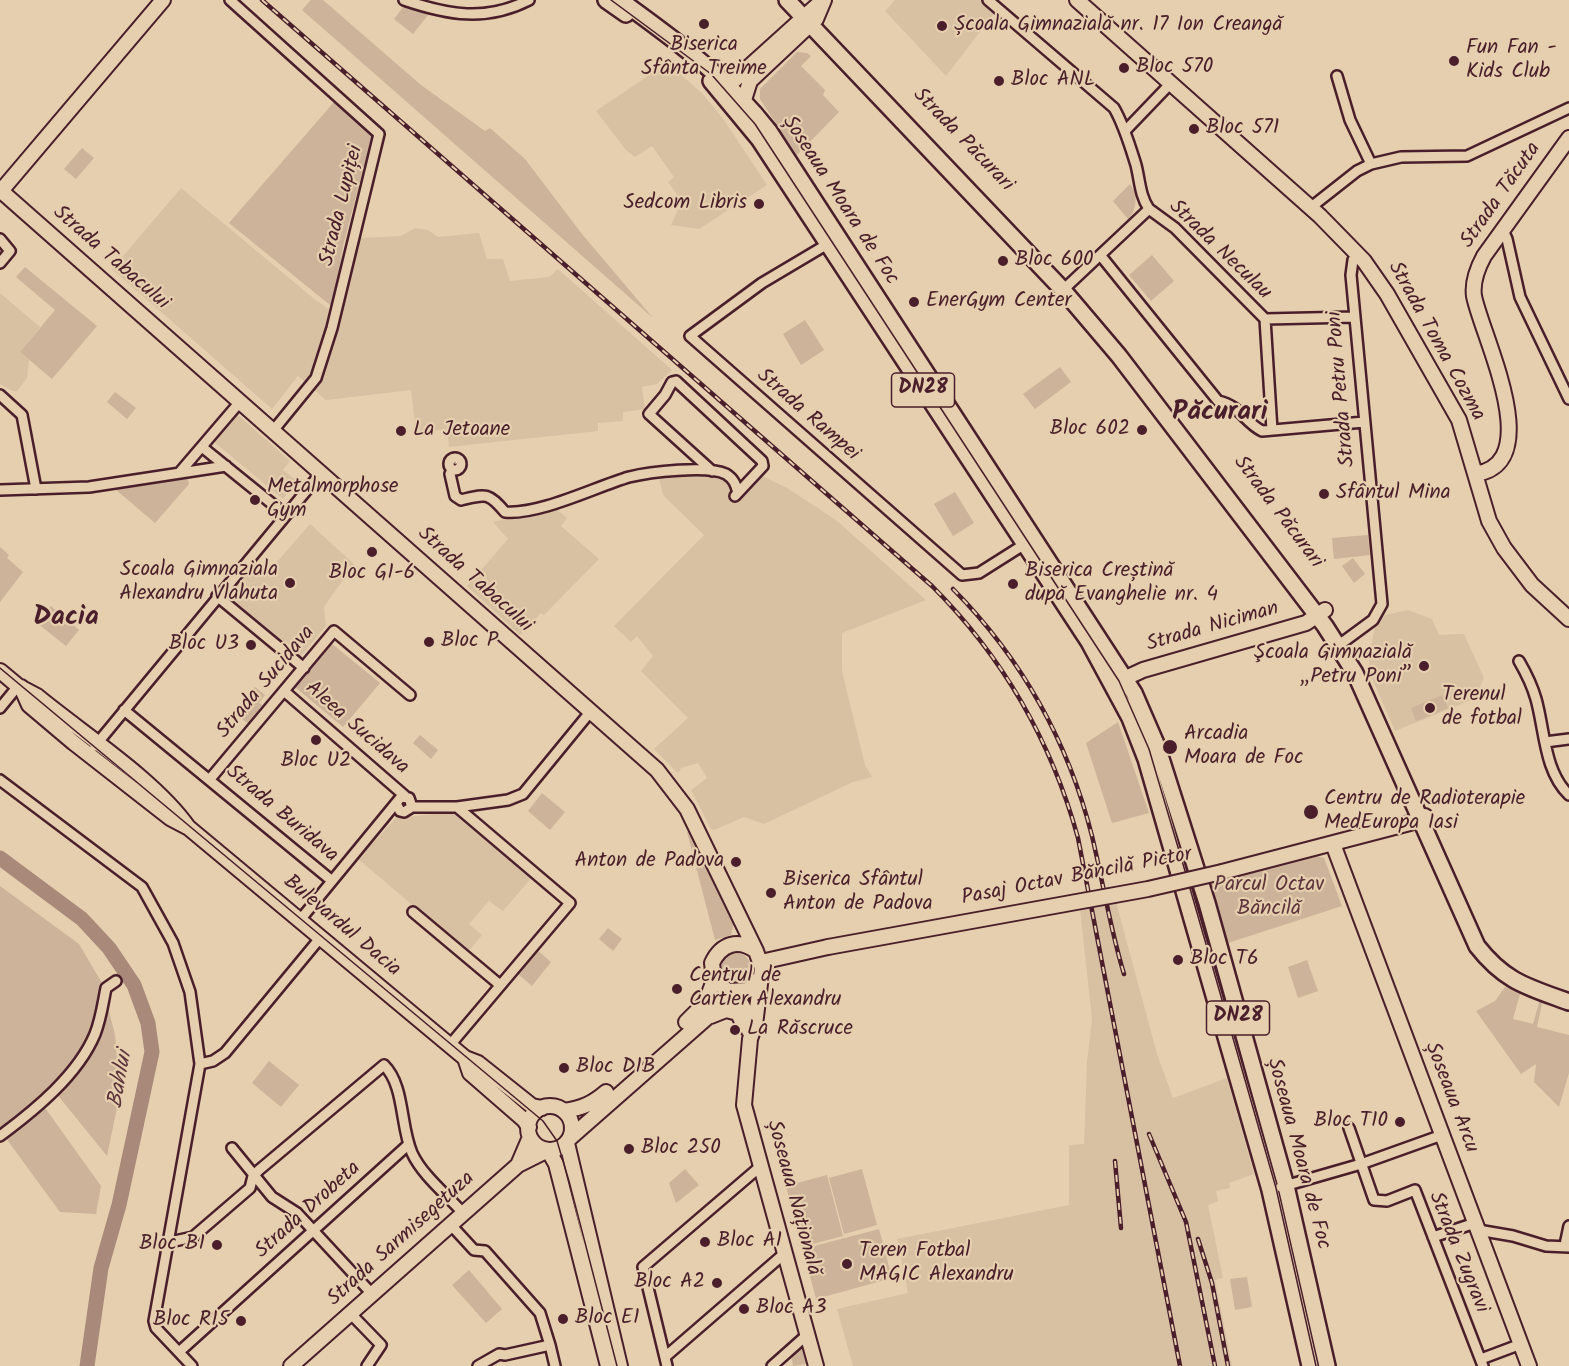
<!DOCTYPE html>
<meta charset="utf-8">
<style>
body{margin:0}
canvas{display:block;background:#e5cfae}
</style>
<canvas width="1569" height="1366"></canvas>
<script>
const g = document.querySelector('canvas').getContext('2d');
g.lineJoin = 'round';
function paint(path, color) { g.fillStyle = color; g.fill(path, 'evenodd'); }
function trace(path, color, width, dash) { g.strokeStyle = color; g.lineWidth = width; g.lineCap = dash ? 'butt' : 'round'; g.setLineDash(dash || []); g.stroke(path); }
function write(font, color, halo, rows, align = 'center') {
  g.font = font + ' Kalam,sans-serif'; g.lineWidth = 4.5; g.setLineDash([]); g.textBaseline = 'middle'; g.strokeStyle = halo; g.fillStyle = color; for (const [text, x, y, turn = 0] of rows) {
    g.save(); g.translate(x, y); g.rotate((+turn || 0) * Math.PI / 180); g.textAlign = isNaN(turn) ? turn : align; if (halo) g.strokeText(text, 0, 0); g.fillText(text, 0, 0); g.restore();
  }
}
paint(new Path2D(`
 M895,0H983L996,11L946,76L885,11Z
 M667,63L702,93L724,120L767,185L699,229L671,225L682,201L668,182L674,177L652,146L635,157L626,150L596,111Z
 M181,188L313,298L340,317L360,238L401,236L415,228L428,230L438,237L479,233L487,259H503L510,281L549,277L558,269L672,370L657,384L642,387L645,409L623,412V421L598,423V431L449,447L447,429L416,433L411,390L326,400L298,376L272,409L112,269Z
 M0,293L40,327L20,352L29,360L27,378L17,391H13L0,384Z
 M237,414L290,461L283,470L297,481L283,499L213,441Z
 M702,475L716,476L729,483L733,493L760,475L787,488L836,520L926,600L842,633V670L846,688L865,765L872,777L853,782L764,824L744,817L714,830L711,829L691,790L707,778L698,763L681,768L678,773L654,749L688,718L641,671L653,656L637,636L631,642L614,626L704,535L663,495L659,478Z
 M554,507L567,518L561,526L599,559L544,615L541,613L520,635L467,586L508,539L493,522Z
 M310,524L354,564L324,607L326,626L300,657L228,596L255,566L270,570Z
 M1408,610L1432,619L1439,635L1464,634L1484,678L1474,699L1395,731L1370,674L1369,658L1375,626L1385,615Z
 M455,812L533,876L503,911L489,901L469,924L482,935L468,952L358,859L396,818Z
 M1116,902L1157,1054L1173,1098L1227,1078L1254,1174L1229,1183L1230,1188L1216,1191L1218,1201L1208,1205L1223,1278L1215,1280L1232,1366H853L837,1309L908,1293L897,1239L1069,1205V1145L1084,1144L1087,1062L1092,1019L1080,909Z`), '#d8c0a3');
paint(new Path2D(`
 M311,0H323L421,85L485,131L490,128L525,159L582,234L653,318L302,10Z
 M404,6L428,15L413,34L394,19Z
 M797,52L807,53L811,56L801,66L825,90L823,95L839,112L797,155L760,99V89Z
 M334,102L372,135L343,246L335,294L330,305L229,223Z
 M82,148L94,158L76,179L64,169Z
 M1130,184C1138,194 1137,211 1128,219L1113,201Z
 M1152,255L1174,281L1151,301L1129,275Z
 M25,267L97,326L52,379L20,352L55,310L16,277Z
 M805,320L824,350L801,365L783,334Z
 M1060,367L1071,382L1035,409L1023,394Z
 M115,392L136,408L127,419L107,402Z
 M187,477L189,484L155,523L108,483Z
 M955,492L974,523L953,536L934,504Z
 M1368,535L1370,555L1334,559L1332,538Z
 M0,547L9,555L7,558L23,572L0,602Z
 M1353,558L1365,574L1354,583L1342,566Z
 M51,606L79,630L66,646L37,623Z
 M331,643L380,683L343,727L295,687Z
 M255,687L265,695L259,703L262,705L248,723L233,713Z
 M1443,695L1448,708L1416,721L1411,708Z
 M1118,722L1149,813L1112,823L1086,743Z
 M420,735L438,750L431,759L413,743Z
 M542,793L565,812L550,830L528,811Z
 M692,831L734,922L731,935L715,940L687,832Z
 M1314,855L1324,858L1342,906L1228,943L1211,884Z
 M0,886L79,944L102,983L115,1035L120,1093L107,1156L51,1087L38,1098L101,1186L96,1214L60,1212L0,1130Z
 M608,928L622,939L613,951L599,939Z
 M536,949L551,962L532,986L517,973Z
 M721 968a15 15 0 1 1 30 0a15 15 0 1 1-30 0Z
 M1307,960L1318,991L1298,998L1288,967Z
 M1505,987L1520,994L1513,1019L1533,1024L1540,999H1543L1537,1027L1569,1035V1073L1559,1107L1534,1082L1536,1064L1521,1074L1476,1011L1495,1001Z
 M269,1061L299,1085L281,1107L252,1083Z
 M685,1169L699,1185L676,1203L669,1183Z
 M862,1169L877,1225L844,1234L829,1178Z
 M827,1175L843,1236L801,1247L786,1186Z
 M879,1229L892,1278L816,1299L803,1249Z
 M469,1270L502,1309L486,1323L452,1285Z
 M1247,1277L1252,1307L1235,1310L1230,1279Z
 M803,1343L812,1363L793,1366L791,1354Z`), '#ccb399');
trace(new Path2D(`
 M0,858L82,919L109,948L134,985L148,1023L152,1052L119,1205L101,1268L87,1366`), '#a8897a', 15);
const street = new Path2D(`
 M230,0L379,134L332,328L316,378L272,432
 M404,0C448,15 486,22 529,0
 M988,0L1114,108C1124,125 1130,146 1136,165C1140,181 1140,196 1149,209
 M1337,76L1350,120L1371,164
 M1125,131L1171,83
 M1310,208L1357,171L1371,164L1401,157L1467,156L1569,108
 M1503,230L1507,239L1520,297L1569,399
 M0,239L10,251L0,263
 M831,242L762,283L690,336L962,575L979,573L1028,542
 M1101,256L1218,401C1241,406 1244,422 1262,431L1364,422
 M1063,290L1149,209L1175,228L1265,319L1354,317
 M1265,319L1272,430
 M0,395L22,415L36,489
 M202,447L286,515
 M449 464a6 6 0 1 1 12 0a6 6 0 1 1-12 0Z
 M452,470L450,474L455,496L461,500C486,494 488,492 505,512C540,515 595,487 629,477C649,472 708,465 726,474C734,479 736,485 738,493
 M712,471L649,414L665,395L672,382L676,381L762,461L763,466L735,496
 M180,472L239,403
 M0,490L89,487L226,466
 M217,596L304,668
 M1339,645L1373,620L1382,604L1351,275L1353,260L1358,254
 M1519,661C1526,673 1532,685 1536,699C1545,731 1544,771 1569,795
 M284,691L405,796
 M0,708L18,686
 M124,710L331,880
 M1545,742L1569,739
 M95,746L321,473
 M210,779L334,631L410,695
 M0,780L142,887L173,943L190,992L200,1064L154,1321L156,1328L192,1366
 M397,805L400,811L404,812L412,807H457L508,800L523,794L591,711
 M413,912L500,985
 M300,920L401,797L409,798L412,807
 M450,1045L570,903L457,807
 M200,1064L213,1061L225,1053L321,937
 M1349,1128L1374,1200L1387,1201L1415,1190L1483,1366
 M0,1136C35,1110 78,1075 95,1034C101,1019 103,1003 106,988L116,981
 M232,1148L272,1197L297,1213L373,1295
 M1281,1187L1361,1164L1442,1135
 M451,1225L474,1250L485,1251L540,1313L550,1345L505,1355L499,1354L478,1366
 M1478,1230L1513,1236L1546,1246L1569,1247
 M1433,1237L1475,1223
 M170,1242L193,1237L250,1188L253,1176L259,1170L384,1065C405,1086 400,1126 412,1153C422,1175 447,1195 464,1214
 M1565,1245L1569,1226
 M351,1314L381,1345L367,1366
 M550,1345L555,1366
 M179,1352L409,1144
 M665,1357L785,1253
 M1481,1359L1521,1344
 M667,1366L643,1267L762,1165
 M772,1366L808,1334`);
const secondary = new Path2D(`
 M1077,0L1320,216L1364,261L1387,294L1459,420L1489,521L1504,548L1532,585L1569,619
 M733,96L729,85L823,0
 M744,100L750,81L816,19L824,0
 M0,190L657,770L687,809L756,951
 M1,191L163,0
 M1475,474C1548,464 1481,334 1474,296C1472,282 1477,269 1484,256L1569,138
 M0,671L18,686L37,696C83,734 155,780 188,827
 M1115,683L1143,670L1306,623L1325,610
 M21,687L29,705L74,743L170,818L189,828L465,1058L478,1063L532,1106L542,1108
 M1333,844L1529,1366
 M1222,872L1410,823L1425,816
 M761,962L828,947
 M760,978L748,990L728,991L714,980L712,963C721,944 738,938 756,951L762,968L755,1025L750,1039L744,1105L816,1366
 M711,1016L726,1010L738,1013L744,1026
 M686,1022L706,1002L714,980
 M465,1058L470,1073L524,1120L529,1127
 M528 1128a22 22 0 1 1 44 0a22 22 0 1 1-44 0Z
 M564,1111C582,1108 592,1104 606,1092
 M570,1138L735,993L747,1014L749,1031
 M567,1143L620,1366
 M518,1165L548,1150L556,1164L608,1366
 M291,1366L518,1165L530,1137`);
const primary = new Path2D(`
 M606,0L626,14
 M620,0C675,40 727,77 769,131L1134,693L1157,746L1207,903L1286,1186L1327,1366
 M787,0L1063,290L1119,356L1325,626L1355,673L1477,946C1505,982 1528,987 1569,1002
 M711,81L759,139L1089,642L1130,718L1146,759L1270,1190L1310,1366`);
trace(street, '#4a1f2b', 14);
trace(secondary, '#4a1f2b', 18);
trace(primary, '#4a1f2b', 20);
trace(street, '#e5cfae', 9);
trace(secondary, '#e5cfae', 14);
trace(primary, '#e5cfae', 15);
trace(new Path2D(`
 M611,0L711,74L755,124L1119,681L1149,749L1185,871L1276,1188L1316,1366
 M0,668L543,1121L557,1141L569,1181L617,1366`), '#4a1f2b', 1.5);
const rail = new Path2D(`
 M262,0L932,586C1003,657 1051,740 1078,838L1180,1366
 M953,589C1022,659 1068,741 1092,836C1103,882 1110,928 1124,974
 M1149,1134L1186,1222L1215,1366
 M1115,1161L1121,1228
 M1198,1239L1212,1283L1228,1366`);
trace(rail, '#4a1f2b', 4.5);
trace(rail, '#e5cfae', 2, [7]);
const secondaryBridge = new Path2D(`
 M828,947L1148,889L1222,872`);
trace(secondaryBridge, '#4a1f2b', 18, []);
trace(secondaryBridge, '#e5cfae', 14);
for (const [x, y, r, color] of [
 [704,24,6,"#4a1f2b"],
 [942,26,6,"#4a1f2b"],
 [1454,61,6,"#4a1f2b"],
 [1124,68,6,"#4a1f2b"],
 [999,81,6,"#4a1f2b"],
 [1194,129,6,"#4a1f2b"],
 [759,204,6,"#4a1f2b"],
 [1003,261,6,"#4a1f2b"],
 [914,302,6,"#4a1f2b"],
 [1142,430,6,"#4a1f2b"],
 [401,431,6,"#4a1f2b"],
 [1324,494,6,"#4a1f2b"],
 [255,500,6,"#4a1f2b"],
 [372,552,6,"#4a1f2b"],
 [290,583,6,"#4a1f2b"],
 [1013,584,6,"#4a1f2b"],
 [429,642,6,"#4a1f2b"],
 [251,645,6,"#4a1f2b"],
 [1424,666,6,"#4a1f2b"],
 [1430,708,6,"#4a1f2b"],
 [316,740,6,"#4a1f2b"],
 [1170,747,8,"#4a1f2b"],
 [1311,812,8,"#4a1f2b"],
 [736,862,6,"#4a1f2b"],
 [771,893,6,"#4a1f2b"],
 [1178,960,6,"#4a1f2b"],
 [677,989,6,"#4a1f2b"],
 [735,1030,6,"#4a1f2b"],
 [564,1068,6,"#4a1f2b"],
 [1400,1122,6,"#4a1f2b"],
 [629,1149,6,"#4a1f2b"],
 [705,1242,6,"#4a1f2b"],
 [217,1245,6,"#4a1f2b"],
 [847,1264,6,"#4a1f2b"],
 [717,1283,6,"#4a1f2b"],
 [744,1309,6,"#4a1f2b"],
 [563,1319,6,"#4a1f2b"],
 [241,1321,6,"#4a1f2b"]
]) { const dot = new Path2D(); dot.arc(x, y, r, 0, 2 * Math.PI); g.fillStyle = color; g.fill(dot); trace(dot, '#e5cfae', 2); }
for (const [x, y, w] of [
 [923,390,63],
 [1238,1018,63]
]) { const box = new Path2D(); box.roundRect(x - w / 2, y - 17, w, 34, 4.5); g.fillStyle = '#e5cfae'; g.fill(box); trace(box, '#4a1f2b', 1.5); }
write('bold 20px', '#4a1f2b', null, [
 ["DN28",923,390],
 ["DN28",1238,1018]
]);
write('21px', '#4a1f2b', '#e5cfae', [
 ["Școala Gimnazială nr. 17 Ion Creangă",954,26],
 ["Biserica",704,46,"center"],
 ["Sfânta Treime",704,70,"center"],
 ["Fun Fan -",1466,49],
 ["Kids Club",1466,73],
 ["Bloc 570",1136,68],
 ["Bloc ANL",1011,81],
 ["Bloc 571",1206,129],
 ["Sedcom Libris",747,204,"right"],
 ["Bloc 600",1015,261],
 ["EnerGym Center",926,302],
 ["Bloc 602",1130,430,"right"],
 ["La Jetoane",413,431],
 ["Metalmorphose",267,488],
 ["Gym",267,512],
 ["Sfântul Mina",1336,494],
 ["Scoala Gimnaziala",278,571,"right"],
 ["Alexandru Vlahuta",278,595,"right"],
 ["Biserica Creștină",1025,572],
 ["după Evanghelie nr. 4",1025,596],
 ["Bloc G1-6",372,574,"center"],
 ["Bloc P",441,642],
 ["Bloc U3",239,645,"right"],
 ["Şcoala Gimnazială",1412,654,"right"],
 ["„Petru Poni”",1412,678,"right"],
 ["Terenul",1442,696],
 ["de fotbal",1442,720],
 ["Arcadia",1184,735],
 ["Moara de Foc",1184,759],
 ["Bloc U2",316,762,"center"],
 ["Centru de Radioterapie",1324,800],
 ["MedEuropa Iasi",1324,824],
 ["Anton de Padova",724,862,"right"],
 ["Biserica Sfântul",783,881],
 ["Anton de Padova",783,905],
 ["Bloc T6",1190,960],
 ["Centrul de",689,977],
 ["Cartier Alexandru",689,1001],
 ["La Răscruce",747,1030],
 ["Bloc D1B",576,1068],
 ["Bloc T10",1388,1122,"right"],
 ["Bloc 250",641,1149],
 ["Bloc A1",717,1242],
 ["Bloc B1",205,1245,"right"],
 ["Teren Fotbal",859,1252],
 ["MAGIC Alexandru",859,1276],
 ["Bloc A2",705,1283,"right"],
 ["Bloc A3",756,1309],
 ["Bloc E1",575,1319],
 ["Bloc R15",229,1321,"right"]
], 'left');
write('21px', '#4a1f2b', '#e5cfae', [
 ["Strada Păcurari",962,141,46],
 ["Strada Tăcuta",1502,196,-55],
 ["Șoseaua Moara de Foc",839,201,57],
 ["Strada Lupiței",343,206,-76],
 ["Strada Neculau",1219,251,44],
 ["Strada Tabacului",110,259,41],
 ["Strada Toma Cozma",1435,342,61],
 ["Strada Petru Poni",1343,389,-95],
 ["Strada Rampei",807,416,41],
 ["Strada Păcurari",1277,513,53],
 ["Strada Tabacului",474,581,42],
 ["Strada Niciman",1213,628,-16],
 ["Strada Sucidava",267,683,-50],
 ["Aleea Sucidava",356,729,41],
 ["Strada Buridava",281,815,40],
 ["Pasaj Octav Băncilă Pictor",1077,878,-11],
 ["Bulevardul Dacia",341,927,40],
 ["Șoseaua Arcu",1450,1098,69],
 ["Șoseaua Moara de Foc",1297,1154,75],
 ["Șoseaua Națională",792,1198,75],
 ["Strada Drobeta",309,1211,-42],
 ["Strada Sarmisegetuza",402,1240,-42],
 ["Strada Zugravi",1457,1253,68]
]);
write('21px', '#5e353c', '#e5cfae', [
 ["Parcul Octav",1269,886],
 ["Băncilă",1269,910]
]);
write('italic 22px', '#5d343b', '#e5cfae', [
 ["Bahlui",122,1080,-80]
]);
write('bold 27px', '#4a1f2b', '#e5cfae', [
 ["Păcurari",1220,414],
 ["Dacia",66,619]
]);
</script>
